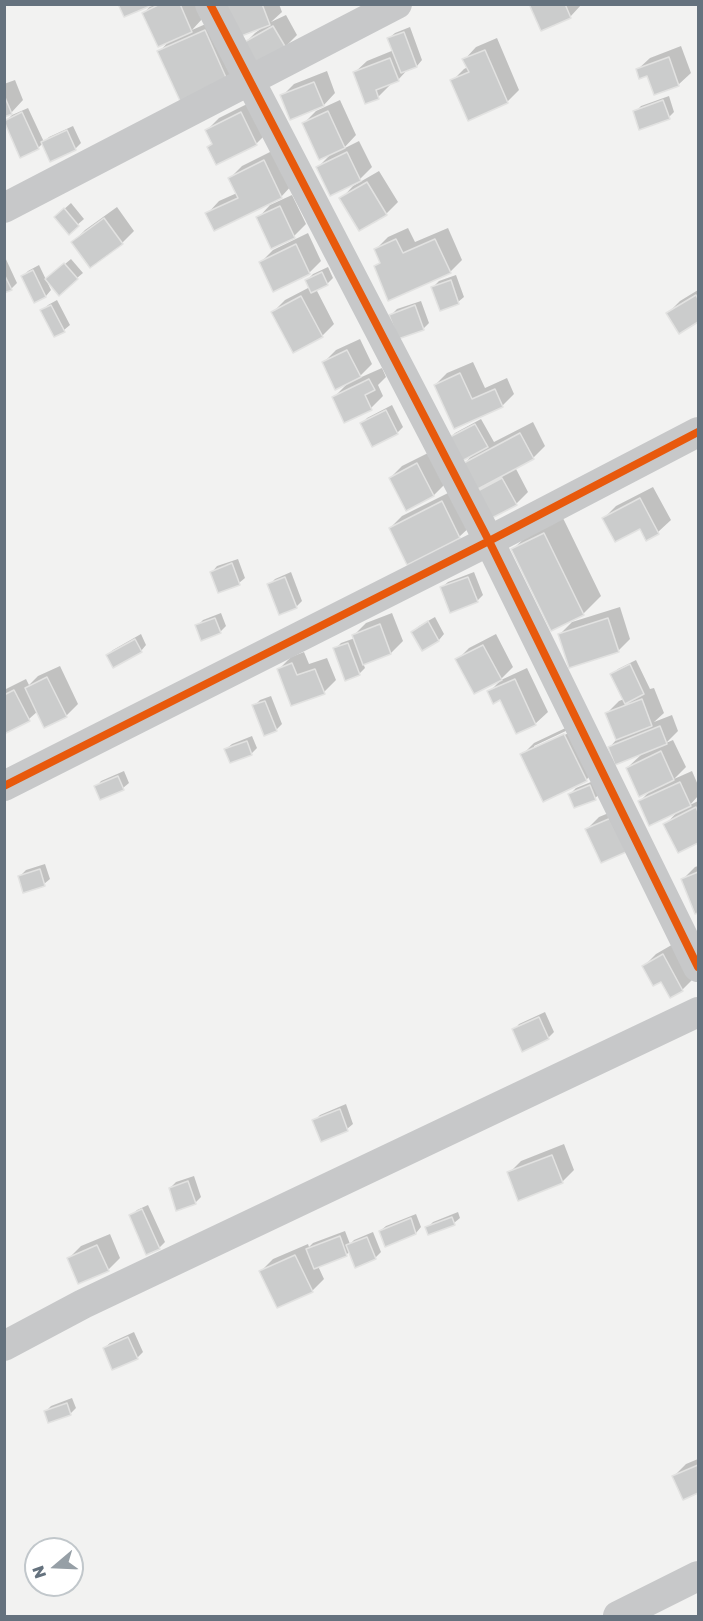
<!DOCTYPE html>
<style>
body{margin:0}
#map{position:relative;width:703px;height:1621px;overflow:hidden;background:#f2f2f1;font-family:"Golos Text",sans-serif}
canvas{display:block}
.frame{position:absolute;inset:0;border:6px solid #65727e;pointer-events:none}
.north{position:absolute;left:24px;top:1537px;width:60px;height:60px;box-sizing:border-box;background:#fff;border:2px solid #c1c7cb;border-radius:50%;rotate:251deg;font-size:16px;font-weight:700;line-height:24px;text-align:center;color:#65727e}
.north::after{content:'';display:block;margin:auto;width:21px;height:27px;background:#969fa6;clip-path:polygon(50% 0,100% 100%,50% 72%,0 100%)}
</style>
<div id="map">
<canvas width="703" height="1621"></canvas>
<div class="frame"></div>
<div class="north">N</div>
</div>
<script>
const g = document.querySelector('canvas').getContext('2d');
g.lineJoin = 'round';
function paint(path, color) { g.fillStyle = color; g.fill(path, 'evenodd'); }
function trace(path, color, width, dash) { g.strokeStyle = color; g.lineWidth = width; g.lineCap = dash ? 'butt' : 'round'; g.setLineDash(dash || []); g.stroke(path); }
paint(new Path2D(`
 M152,4H197L203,18L192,30L217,19L239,68L227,80L159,52L170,40L144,13Z
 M224,4H279L282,12L271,22L286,15L297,35L285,47L243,45L255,33L262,28Z
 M531,4H582L570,17Z
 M410,27L422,60L417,66L409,68L398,80L389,83L390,85L378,97L354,73L367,61L394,50L389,38L395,33Z
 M497,38L519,90L507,102L452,81L464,69L468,67L464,60L476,47Z
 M681,46L691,73L678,85L637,70L650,58Z
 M327,71L335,93L323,106L282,96L294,84Z
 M15,80L23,100L11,113L4,115V84Z
 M669,96L674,112L669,117L635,112L641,106Z
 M340,100L356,135L343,149L359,141L372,167L360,179L318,167L332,153L304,123L316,111Z
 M253,101L268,132L256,144L207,130L219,118Z
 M28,108L44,142L49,137L73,126L81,143L75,149L43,143L38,148L6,121L12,115Z
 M276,149L293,184L281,197L207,214L219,201L237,193L230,178L242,166Z
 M379,171L398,202L386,214L341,199L353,186Z
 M292,195L306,224L294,236L258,218L270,205Z
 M71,203L84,219L69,232L62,211Z
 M117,207L134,231L122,243L91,266L73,242L85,230Z
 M408,228L415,242L448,228L462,260L450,272L375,267L381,261L376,249L388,237Z
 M308,233L321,261L309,273L261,262L273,250Z
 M4,255L17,283L11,289L4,292Z
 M71,259L83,273L77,278L53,274Z
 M39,265L51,290L46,296L35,301L22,277L28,271Z
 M328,267L333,278L327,284L316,289L334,324L322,336L273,312L285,300L310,287L307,280L313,274Z
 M456,275L464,297L458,302L433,287L439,281Z
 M698,290V320L679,332L668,313L680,301Z
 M57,300L70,325L64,330L42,311L48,305Z
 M421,301L429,323L423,329L391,315L397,309Z
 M360,339L372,364L357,379L382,368L386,377L378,385L383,396L371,408L345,421L334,397L349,382L324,362L336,350Z
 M473,362L485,388L507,378L514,394L502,406L455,427L435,385L447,373Z
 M392,405L403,427L397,433L362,424L367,418Z
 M481,419L494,442L533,422L545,446L533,458L515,467L528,492L516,504L476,494L485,484L464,464L474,453L449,439L455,433Z
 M430,452L446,483L434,495L406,509L390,478L402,466Z
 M653,487L671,520L658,532L647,539L640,527L604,518L616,506Z
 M454,490L472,525L459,537L408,563L390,528L402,516Z
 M562,516L601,596L583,614L513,549L531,532Z
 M238,559L245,578L239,583L212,572L217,566Z
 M291,572L302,601L296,607L269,585L275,579Z
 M474,572L483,595L477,601L442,587L448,582Z
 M620,607L630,639L618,651L560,634L572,622Z
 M221,613L226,626L220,632L197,626L203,620Z
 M392,613L403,641L391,653L363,663L365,668L359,674L335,649L341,643L355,638L354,635L366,623Z
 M435,617L444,634L439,640L422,649L413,632L419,626Z
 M141,634L146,645L141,651L107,655L113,650Z
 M496,634L513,667L501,679L457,660L469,648Z
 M304,652L309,664L327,658L336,680L324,692L279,669L291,657Z
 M636,660L650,689L654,688L664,713L654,722L672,715L678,731L666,743L673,740L686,767L674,779L692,771L698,785V796L690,805L698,801V841L678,851L665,825L679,810L640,801L650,791L627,768L644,752L609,748L617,739L607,713L619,701L624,699L612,675L618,669Z
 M60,666L78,704L66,716L38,711L29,719L4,733V690L26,679L29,685L38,676Z
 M527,668L548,712L535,724L501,698L489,692L501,680Z
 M271,696L282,724L276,730L254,706L260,700Z
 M576,723L598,768L586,780L522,755L534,743ZM570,729L571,732L534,749V746Z
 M252,736L257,748L251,754L226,749L232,744Z
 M124,771L129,783L123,788L100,798L96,787L101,781Z
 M596,780L601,793L595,798L570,794L576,788Z
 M623,807L637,839L587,829L599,817Z
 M45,864L50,879L44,884L20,876L26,870Z
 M698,866V911L696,912L683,879L695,867Z
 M675,943L694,978L682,990L644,966L656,954Z
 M545,1012L554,1032L548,1038L514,1030L519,1024Z
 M346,1104L353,1124L347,1129L321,1140L314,1121L320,1115Z
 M564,1144L574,1170L562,1182L509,1173L521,1161Z
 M194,1176L201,1197L195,1203L170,1188L176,1182Z
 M148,1205L165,1242L159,1248L131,1216L137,1210Z
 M458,1212L460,1218L454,1223L429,1233L427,1228L433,1222Z
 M416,1214L421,1227L416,1233L380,1231L386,1226Z
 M345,1231L350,1244L354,1240L373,1232L381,1252L375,1258L350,1251L346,1255L318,1266L324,1279L312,1291L261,1271L273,1259L308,1244L309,1247L313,1243Z
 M110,1234L120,1258L108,1270L69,1258L81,1246Z
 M134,1332L143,1352L137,1358L104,1348L110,1343Z
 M72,1398L76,1408L70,1414L45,1412L51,1406Z
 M698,1459V1492L684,1498L674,1476L686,1464Z`), '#0003');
const building = new Path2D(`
 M118,4H155L124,17Z
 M160,4H180L192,32L158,47L142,13Z
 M223,4H262L270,25L236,38Z
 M529,4H565L571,18L541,31Z
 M273,26L286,48L254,67L241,44Z
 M205,30L228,82L181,103L157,51Z
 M404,32L417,67L401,73L387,38Z
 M485,50L508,103L468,121L450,80L469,72L462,59Z
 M669,57L679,86L654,95L647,76L639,79L636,69Z
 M390,58L399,81L376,90L379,99L365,104L353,72Z
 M314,82L324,106L290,120L280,95Z
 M4,95L12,114L4,117Z
 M663,100L670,119L639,130L633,111Z
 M328,111L345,148L319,160L302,123Z
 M22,112L39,149L20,158L4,121Z
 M241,112L257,145L216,165L207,147L212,144L205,130Z
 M67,130L76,150L50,162L41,142Z
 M347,152L361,181L330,196L316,167Z
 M264,160L282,198L214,231L205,213L238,198L228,178Z
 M367,182L387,215L359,231L339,198Z
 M280,206L295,238L271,249L256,217Z
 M64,208L79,226L69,235L54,217Z
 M104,218L123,244L90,268L71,242Z
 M396,239L403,253L435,239L451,273L388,301L374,266L380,263L374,249Z
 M296,244L310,274L273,292L259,262Z
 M64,263L78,279L59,296L45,279Z
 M33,270L46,297L34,303L21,276Z
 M322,272L328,285L311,293L305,280Z
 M4,274L12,290L4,293Z
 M451,280L459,304L440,311L431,287Z
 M696,295L698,299V322L679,334L666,313Z
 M301,296L323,337L293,353L271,312Z
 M51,305L65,332L54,337L40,310Z
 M415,305L424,330L398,339L389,315Z
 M347,350L361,377L335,390L322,362Z
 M460,373L472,399L495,389L503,407L454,429L434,385Z
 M369,379L375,390L365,395L372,410L344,423L332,397Z
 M386,410L398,434L372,447L360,423Z
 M475,424L488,447L460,462L448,438Z
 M520,433L534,459L476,490L462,464Z
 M417,463L434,496L406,511L389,478Z
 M502,478L517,505L488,520L474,493Z
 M640,498L659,534L646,541L640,529L615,542L602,518Z
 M442,501L460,538L407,565L389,528Z
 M544,533L584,615L551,631L511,549Z
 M232,563L240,585L218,593L210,572Z
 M285,577L297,608L279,615L267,584Z
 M468,577L478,602L450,613L440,587Z
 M215,618L221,633L201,641L195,625Z
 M608,618L619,652L569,668L558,634Z
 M428,621L439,641L422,651L411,632Z
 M380,624L391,654L363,665L352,635Z
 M135,639L142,652L113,668L106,655Z
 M348,643L360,675L345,681L333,648Z
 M483,645L502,680L474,694L455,659Z
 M292,663L297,675L315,669L325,694L291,706L277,669Z
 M630,664L644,694L625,704L610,674Z
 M47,677L67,717L44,728L25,688Z
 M515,679L536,725L516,734L500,700L493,704L487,691Z
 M14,690L30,721L4,734V695Z
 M642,699L652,726L616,740L605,713Z
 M265,701L277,731L264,736L252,705Z
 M660,726L667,744L615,765L608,747Z
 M564,734L587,781L543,802L520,754Z
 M247,741L252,755L230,763L224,749Z
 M661,751L674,780L639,797L626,768Z
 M118,776L124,790L100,800L94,786Z
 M680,782L691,806L649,826L638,801Z
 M590,785L596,800L574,808L568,794Z
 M696,807L698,812V843L678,853L663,824Z
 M611,818L626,852L601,863L585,829Z
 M40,869L45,886L23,893L18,876Z
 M698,872V913L695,914L681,879Z
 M663,954L683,991L670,998L661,982L653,986L642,966Z
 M539,1017L549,1039L522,1052L512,1029Z
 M340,1109L348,1131L321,1142L312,1120Z
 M552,1155L563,1183L518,1201L507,1172Z
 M188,1181L196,1204L176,1211L169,1188Z
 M142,1209L160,1249L146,1255L129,1215Z
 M452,1217L455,1225L428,1235L425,1227Z
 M411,1218L416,1234L385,1247L379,1231Z
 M340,1236L347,1256L314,1269L306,1249Z
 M367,1237L376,1259L355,1268L346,1245Z
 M97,1245L109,1271L78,1284L67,1258Z
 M295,1255L313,1292L277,1308L259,1271Z
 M128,1337L138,1359L112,1370L103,1348Z
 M67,1403L71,1415L48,1423L44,1411Z
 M698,1465V1493L683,1500L672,1476Z`);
paint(building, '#cbcccc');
trace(building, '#e2e2e1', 1.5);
trace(new Path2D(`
 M210,4L489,541L698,967
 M4,208L397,4
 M4,786L489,541L698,432
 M4,1346L83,1304L698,1012
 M618,1616L698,1576`), '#c7c8c9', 30);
trace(new Path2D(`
 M210,4L489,541L698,967
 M4,786L489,541L698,432`), '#e8590c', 8);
</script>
